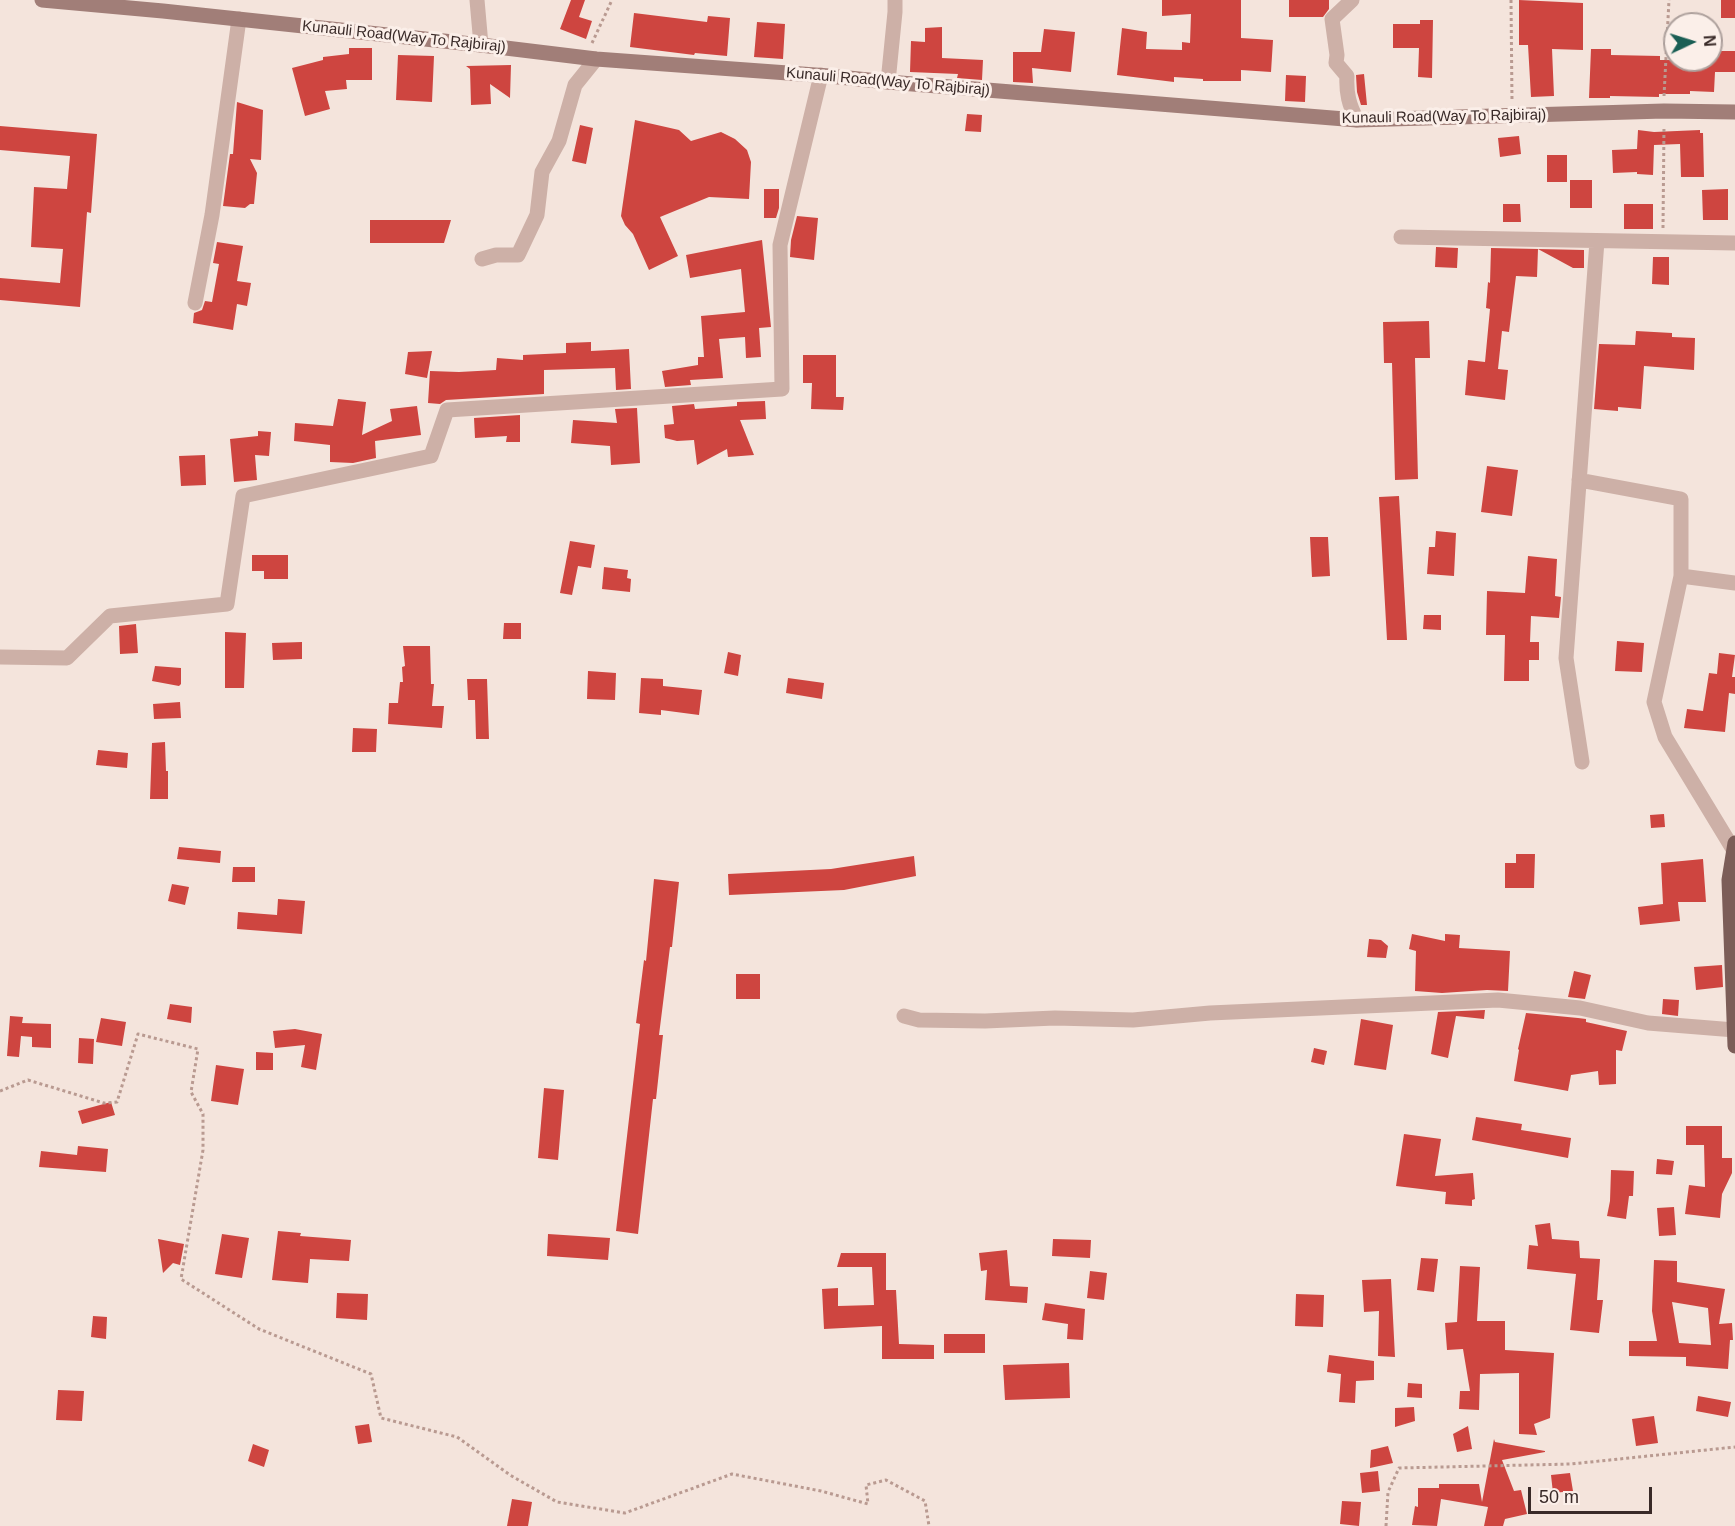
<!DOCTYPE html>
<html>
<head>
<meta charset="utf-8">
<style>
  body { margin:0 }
  #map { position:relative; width:1735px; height:1526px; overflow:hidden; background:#f4e4dc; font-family:Helvetica,sans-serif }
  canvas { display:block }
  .north { position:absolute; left:1663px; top:12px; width:60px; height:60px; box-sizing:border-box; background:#fbefe9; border:2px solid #ada09c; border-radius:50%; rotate:86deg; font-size:16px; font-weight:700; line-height:24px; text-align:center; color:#392a28 }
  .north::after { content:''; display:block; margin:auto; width:21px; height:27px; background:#1a5e54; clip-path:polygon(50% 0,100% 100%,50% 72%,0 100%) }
  .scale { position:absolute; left:1528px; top:1487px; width:124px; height:27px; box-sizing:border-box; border:3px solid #392a28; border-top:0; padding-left:8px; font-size:18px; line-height:21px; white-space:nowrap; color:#392a28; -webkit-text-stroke:4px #fbefe9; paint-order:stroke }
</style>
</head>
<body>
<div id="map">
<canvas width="1735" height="1526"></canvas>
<div class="north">N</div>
<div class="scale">50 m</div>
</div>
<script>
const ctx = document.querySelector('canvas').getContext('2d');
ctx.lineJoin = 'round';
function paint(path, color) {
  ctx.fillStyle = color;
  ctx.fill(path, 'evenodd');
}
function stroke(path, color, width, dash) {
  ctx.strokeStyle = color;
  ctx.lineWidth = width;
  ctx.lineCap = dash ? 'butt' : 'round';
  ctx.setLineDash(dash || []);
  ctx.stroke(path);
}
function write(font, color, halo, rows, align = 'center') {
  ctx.font = font + ' Helvetica,sans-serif';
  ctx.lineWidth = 6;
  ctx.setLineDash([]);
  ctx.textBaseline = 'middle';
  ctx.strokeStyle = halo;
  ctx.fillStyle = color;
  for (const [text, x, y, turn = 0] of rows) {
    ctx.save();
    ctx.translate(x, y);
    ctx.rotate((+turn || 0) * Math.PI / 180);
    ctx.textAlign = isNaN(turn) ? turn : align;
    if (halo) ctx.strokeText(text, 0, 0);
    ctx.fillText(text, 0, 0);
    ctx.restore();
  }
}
paint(new Path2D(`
  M571 0H585L579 17 592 21 586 39 560 29Z
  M1162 0H1241V38L1273 40 1271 72 1241 70V81H1203V79L1174 77V82L1117 75 1122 28 1147 32 1146 49 1182 50V42L1190 43 1191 14 1162 16Z
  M1289 0H1329V9L1323 17H1289Z
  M1519 0 1583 3V50L1552 49 1554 96 1531 97 1528 45H1519Z
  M1721 0H1735V18H1721Z
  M634 13 707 22 708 16 730 18 727 56 695 53 694 55 630 47Z
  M1420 20H1433L1432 78 1418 77 1419 48H1393V24H1420Z
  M757 22 785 24 783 59 754 57Z
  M942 27V58L983 60 982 80 957 78 958 74 910 72 911 41 925 42V28Z
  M1044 29 1075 32 1071 72 1032 68 1033 83 1013 82V52H1041Z
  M349 48H372V80H346L347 89 325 91 330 109 305 116 292 68 323 60V57L349 54Z
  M1591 49H1611V55L1660 56V60H1711V51H1735V72H1715L1714 92 1690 91V94H1659V97L1610 96V98H1589Z
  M398 55 434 56 432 102 396 100Z
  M511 65 510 98 490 84 491 104 471 105 470 69 466 66Z
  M1364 74 1367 105H1361L1357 92 1356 75Z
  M1286 75 1306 76 1305 102 1285 101Z
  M237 102 263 110 261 160 250 159 257 173 254 204H250L245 208 223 206 230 154H233Z
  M967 114 982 115 981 132 965 131Z
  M635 120 679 130 691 141 721 132 735 139 747 150 751 162 749 199 709 197 660 217 678 256 649 270 633 234 625 225 621 216Z
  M580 125 593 128 586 164 572 161Z
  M0 126 97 134 91 213 87 212 80 307 0 300V278L60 283 63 249 31 247 33 208 34 187 67 189 70 156 0 150Z
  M1638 130 1654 132 1700 130V133H1703L1704 177H1681L1680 144 1654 145 1653 175 1637 174V172L1613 173 1612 150 1637 149Z
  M1519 136 1521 154 1500 157 1498 138Z
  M1547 155H1567V182H1547Z
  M1570 180H1592V208H1570Z
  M764 189H779V208L776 218H764Z
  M1728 189V220H1703L1702 190Z
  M1503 204H1520L1521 222H1503Z
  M1624 204H1653V229H1624Z
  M797 216 818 218 814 260 790 257 791 240Z
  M370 220H451L444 243H370Z
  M762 240 771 327 759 328 761 357 746 358 745 337 719 339 723 378 690 380 691 385 665 387 662 371 698 365V357H704L701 316 745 312 741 269 690 278 686 255Z
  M217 242 243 246 237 281 251 283 247 306 237 304 233 330 193 323 194 313 202 310 205 301 212 302 219 264 213 263Z
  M1436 247 1458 248 1457 268 1435 267Z
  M1491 248 1538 249 1537 277 1516 276 1509 332 1502 331 1498 369 1508 370 1505 400 1465 395 1468 360 1485 362 1490 309 1486 308 1488 282 1490 283Z
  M1538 249 1584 250V268H1573Z
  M1653 257H1669V285L1652 284Z
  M1429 321 1430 358H1415L1418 479 1395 480 1392 363H1384L1383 322Z
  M1636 331 1672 333V337L1695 338 1694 370 1644 366 1641 409 1618 407V411L1594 409 1599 344 1635 345Z
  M591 342V351L629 349 631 389 616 390 615 368 544 370V394L446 400 440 404 428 403 430 371 459 372 496 370 497 358 523 360V355L566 353V343Z
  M432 351 427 378 405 374 408 352Z
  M803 355H836V397H844L843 410 811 409 812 383H803Z
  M338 399 366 402 362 435 392 421 390 409 417 406 421 435 375 441 376 458 353 463 330 462V445L294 441 295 423 333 426Z
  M765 401 766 419 740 420 754 455 728 457 727 449 697 465 694 440 677 441 665 438 664 425 674 424 672 406 694 404 695 409 737 406V402Z
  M637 408 640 463 611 465 610 446 571 443 573 420 617 423 615 409Z
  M520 415V442H506L507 436 475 438 474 418Z
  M258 431 271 432 269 456 255 455 257 480 234 482 230 439 258 436Z
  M205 455 206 485 181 486 179 456Z
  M1487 466 1518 470 1512 516 1481 512Z
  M1399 496 1407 640H1387L1379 497Z
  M1436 531 1456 533 1454 576 1427 574 1429 547H1435Z
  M1310 537H1328L1330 576 1312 577Z
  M570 541 595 545 591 568 578 566 572 595 560 593Z
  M252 555H288V579H264V571H252Z
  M1528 556 1557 559 1555 596 1561 597 1559 618 1531 616 1530 642H1539V660H1529V681H1504L1505 635H1486L1487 591 1525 593Z
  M604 567 628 570 627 578 631 579 630 592 602 589Z
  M1424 615H1441V630L1423 629Z
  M504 623H521V639H503Z
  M136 624 138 653 120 654 119 626Z
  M225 632 246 633 244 688H225Z
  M1617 641 1644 643 1642 672 1615 671Z
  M302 642V659L273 660 272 643Z
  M403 646H430L431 684H434L432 706H444L442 728 388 724 389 703H398L400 682H403L402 667 405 666Z
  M728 652 741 655 738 676 724 673Z
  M1719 653 1735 655 1732 677H1735V694L1729 693 1725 732 1684 728 1687 709 1703 711 1709 673 1717 674Z
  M155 666 181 668V684L179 686 152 681Z
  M588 671 616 673 615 700 587 699Z
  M641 678 663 679V686L702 690 699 715 661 710V715L639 713Z
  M788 678 824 683 822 699 786 693Z
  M467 679H487L489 739H476L475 700H468Z
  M180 702 181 718 154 719 153 704Z
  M353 728 377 729 376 752H352Z
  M165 742 166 771H168V799H150L152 743Z
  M98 750 128 753 127 768 96 765Z
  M1664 814 1665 827 1651 828 1650 815Z
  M179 847 221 851 220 863 177 859Z
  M1516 854H1535L1534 888H1505V863H1516Z
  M914 856 916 876 844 890 729 895 728 874 831 869Z
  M1703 859 1706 902H1678L1680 921 1640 925 1638 907 1663 904 1661 863Z
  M233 867H255V882H232Z
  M654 879 679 882 672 947H670L659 1035H663L656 1099H653L638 1234 616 1231 640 1024 636 1023 644 960 646 961Z
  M172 884 189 887 185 905 168 901Z
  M278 899 305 901 302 934 237 929 238 912 277 915Z
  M1412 934 1445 941V934L1460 935 1459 948 1510 951 1508 991 1487 990 1442 993 1415 991 1416 951 1409 949Z
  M1369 939 1381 940 1388 946 1386 958 1367 957Z
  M1722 965 1723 987 1696 990 1694 967Z
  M1574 971 1591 975 1585 999 1568 997Z
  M736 974H760V999H736Z
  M1663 999 1679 1000 1678 1016 1662 1014Z
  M170 1004 192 1007 191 1023 167 1019Z
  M1485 1010 1484 1019 1456 1016 1448 1058 1431 1054 1438 1012Z
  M1526 1013 1578 1018 1586 1019V1022L1627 1031 1622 1051 1616 1050V1084L1599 1085 1598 1071 1571 1075 1568 1091 1514 1081 1519 1050 1518 1049Z
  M10 1016 23 1017 22 1023 51 1024V1048L32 1047V1037L21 1036 19 1057 7 1056Z
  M101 1018 126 1022 122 1046 96 1042Z
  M1361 1019 1393 1025 1386 1070 1354 1065Z
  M295 1029 322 1034 316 1070 301 1067 305 1045 275 1048 273 1031Z
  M79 1038 94 1039 93 1064 78 1063Z
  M1314 1048 1327 1051 1324 1065 1311 1062Z
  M256 1052 273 1053V1070H256Z
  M216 1065 244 1069 238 1105 211 1101Z
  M544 1088 564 1090 558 1160 538 1158Z
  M111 1102 115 1115 82 1124 78 1111Z
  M1476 1117 1522 1124 1521 1130 1571 1138 1568 1158 1472 1140Z
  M1686 1126H1722V1158H1732V1173L1722 1194 1720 1218 1685 1214 1689 1185 1705 1187 1704 1145H1686Z
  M1404 1134 1441 1139 1435 1176 1473 1173 1475 1199 1472 1200V1206L1445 1204 1446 1192 1396 1186Z
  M78 1146 108 1149 106 1172 39 1167 41 1151 77 1155Z
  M1657 1159 1674 1161 1672 1175 1656 1174Z
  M1611 1170 1634 1171 1633 1196H1629L1626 1219 1607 1216 1610 1201Z
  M1674 1207 1676 1235 1659 1236 1657 1208Z
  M1550 1223 1552 1239 1579 1241 1580 1258 1600 1259 1597 1300H1603L1599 1333 1570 1330 1576 1274 1527 1269 1529 1245 1538 1246 1535 1225Z
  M278 1231 301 1233 300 1236 351 1240 349 1261 310 1259 308 1283 272 1280Z
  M222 1234 249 1238 242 1278 215 1274Z
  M548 1234 610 1238 608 1260 547 1256Z
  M158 1239 184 1244 180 1265 173 1263 163 1273Z
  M1053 1239 1091 1240 1090 1258 1052 1256Z
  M1007 1250 1010 1286 1028 1287 1027 1303 985 1300 987 1270 981 1271 979 1253Z
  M841 1253H886V1290H896L899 1344 934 1345V1359H882V1326L824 1329 822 1289 838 1288V1306L874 1305 872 1267H837Z
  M1421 1258 1438 1259 1434 1292 1417 1290Z
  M1654 1260 1677 1261V1282L1725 1289 1719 1324 1732 1323 1733 1340H1730L1728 1369 1686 1366V1357L1629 1356V1341H1657L1652 1311ZM1672 1302 1708 1308 1711 1345 1679 1343Z
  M1460 1266 1480 1267 1477 1321H1505V1350L1554 1353 1550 1418 1534 1424 1537 1435 1519 1434V1373L1480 1374 1479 1410 1459 1409 1460 1391H1470L1463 1349 1447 1350 1445 1323 1457 1322Z
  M1090 1271 1107 1273 1104 1300 1087 1298Z
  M1391 1279 1395 1357 1378 1356 1379 1311 1364 1312 1362 1280Z
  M337 1293 368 1294 367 1320 336 1318Z
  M1296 1294 1324 1295 1323 1327 1295 1326Z
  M1045 1303 1085 1309 1083 1340 1067 1339 1068 1324 1042 1320Z
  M93 1316 107 1317 106 1339 91 1337Z
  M944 1334H985V1353H944Z
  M1329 1355 1374 1361V1380L1356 1381 1355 1403 1339 1402 1341 1374 1327 1372Z
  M1069 1363 1070 1398 1005 1400 1003 1365Z
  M1408 1383 1422 1384V1398L1407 1397Z
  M58 1390 84 1391 82 1421 56 1420Z
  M1698 1396 1731 1402 1728 1417 1696 1411Z
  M1414 1407 1415 1421 1395 1427V1408Z
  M1654 1416 1658 1443 1636 1446 1632 1419Z
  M369 1424 372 1442 358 1444 355 1426Z
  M1468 1426 1472 1449 1457 1452 1453 1434Z
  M1494 1439 1495 1442 1545 1451V1452L1502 1460 1514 1491 1521 1490 1527 1514 1505 1519 1503 1526H1484L1488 1507 1441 1499 1437 1526 1412 1525 1415 1506 1418 1507V1488H1439V1484H1479L1482 1502Z
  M253 1444 269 1450 264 1467 248 1461Z
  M1388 1446 1393 1463 1370 1468 1371 1450Z
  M1378 1471 1380 1491 1362 1493 1360 1473Z
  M1570 1473 1573 1491 1553 1493 1551 1475Z
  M512 1499 532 1502 528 1526H507Z
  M1342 1501 1361 1502 1359 1526 1340 1524Z`), '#ce4540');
stroke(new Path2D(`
  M1511 0 1512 101
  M592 43 612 0
  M1664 96 1669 0
  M1663 228 1664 126
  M0 1091 28 1080 104 1103 117 1102 138 1034 198 1049 191 1092 203 1114V1150L181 1279 259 1329 371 1374 381 1418 457 1437 510 1475 557 1502 625 1513 732 1474 821 1491 868 1504 866 1485 886 1480 925 1501 929 1526
  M1386 1526 1388 1492 1399 1468 1571 1464 1735 1447`), '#b99a91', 3, [3, 3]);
stroke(new Path2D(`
  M477 0 481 45
  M1352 0 1332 19 1337 55 1336 63 1347 76C1346 93 1349 105 1357 120
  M888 82 895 12V0
  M1401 237 1735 243
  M482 259 496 255H518L537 215 542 172 559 141 575 85 596 59
  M195 303 212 215 239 19
  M1579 480 1681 499V576L1654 702 1665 737 1733 849
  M1681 576 1735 583
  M0 657 67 658 110 616 227 604 243 496 431 456 447 410 782 389 780 245 821 75
  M1582 762 1566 658 1597 241
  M904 1016 919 1020 985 1021 1055 1018 1133 1020 1210 1013 1498 1000 1580 1008 1648 1023 1735 1030`), '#cdb0a7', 15);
stroke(new Path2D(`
  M42 0 163 11 481 45 596 59 829 76 888 82 1357 120 1664 111 1735 112`), '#a17e78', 15);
stroke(new Path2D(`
  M1735 843 1729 880 1735 1046`), '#7c5d58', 15);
write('15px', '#392a28', '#fbefe9', [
  ["Kunauli Road(Way To Rajbiraj)",404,37,6],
  ["Kunauli Road(Way To Rajbiraj)",888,82,5],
  ["Kunauli Road(Way To Rajbiraj)",1444,117,-1]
]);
</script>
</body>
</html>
